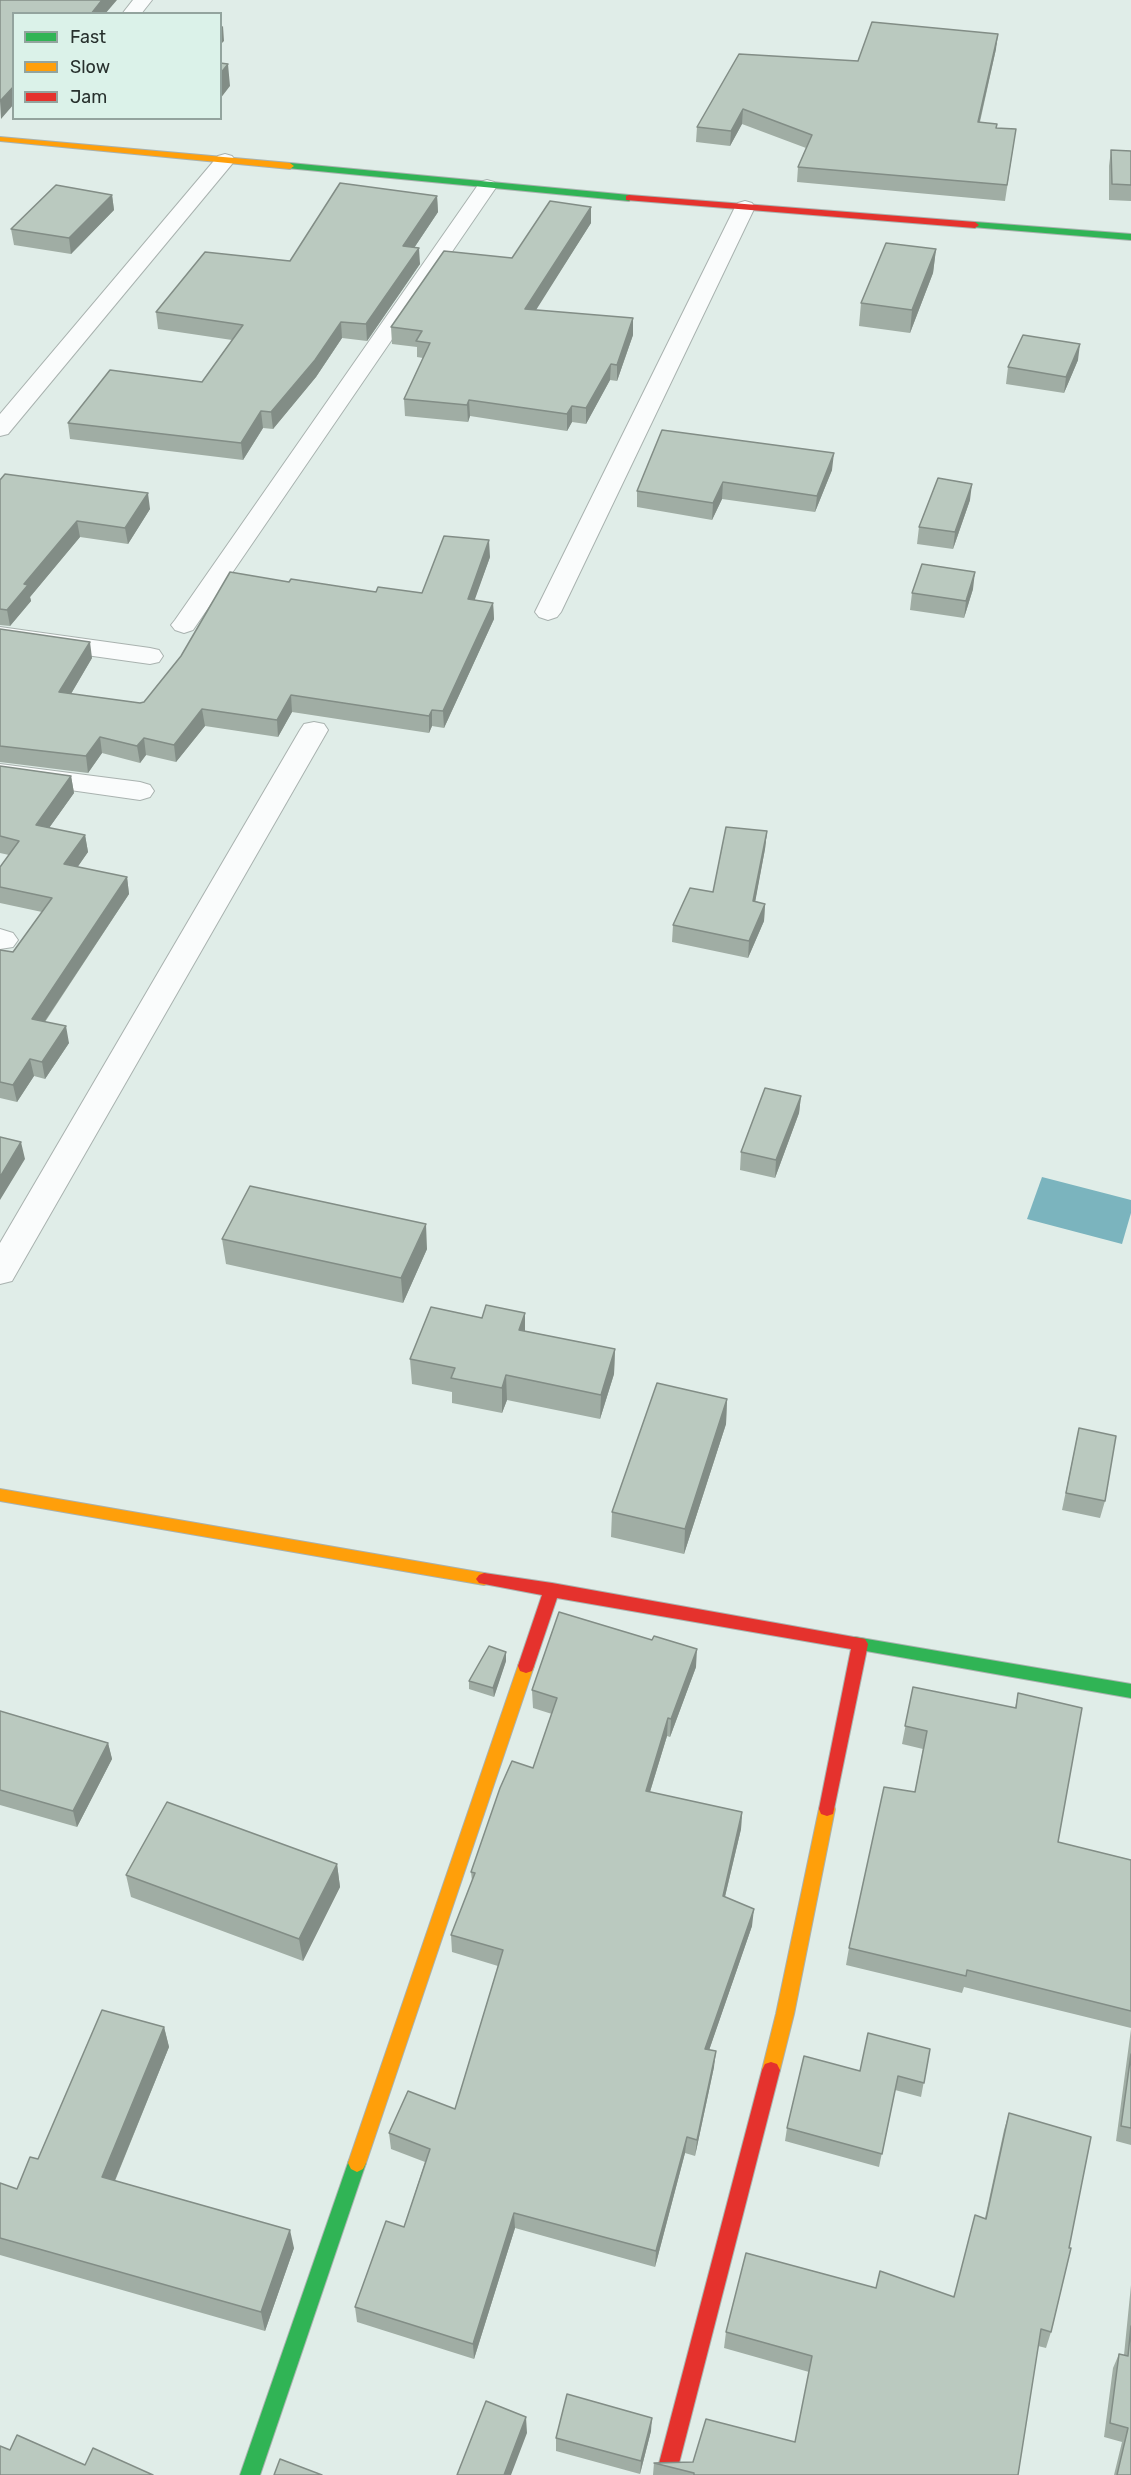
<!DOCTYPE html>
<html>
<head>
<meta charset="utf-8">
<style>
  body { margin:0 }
  #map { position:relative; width:1131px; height:2475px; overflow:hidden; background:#e0ede8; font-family:Rubik,sans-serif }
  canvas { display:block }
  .legend { position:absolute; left:12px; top:12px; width:210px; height:108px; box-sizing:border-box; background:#dbf2e9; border:2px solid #93a49e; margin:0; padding:8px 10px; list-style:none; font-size:18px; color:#27302d }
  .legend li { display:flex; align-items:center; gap:12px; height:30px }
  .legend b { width:30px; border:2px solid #93a49e }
</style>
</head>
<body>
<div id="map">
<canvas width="1131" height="2475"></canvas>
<ul class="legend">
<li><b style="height:8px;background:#30b455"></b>Fast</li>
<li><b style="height:8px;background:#ff9f0a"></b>Slow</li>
<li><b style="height:8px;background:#e5322d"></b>Jam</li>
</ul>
</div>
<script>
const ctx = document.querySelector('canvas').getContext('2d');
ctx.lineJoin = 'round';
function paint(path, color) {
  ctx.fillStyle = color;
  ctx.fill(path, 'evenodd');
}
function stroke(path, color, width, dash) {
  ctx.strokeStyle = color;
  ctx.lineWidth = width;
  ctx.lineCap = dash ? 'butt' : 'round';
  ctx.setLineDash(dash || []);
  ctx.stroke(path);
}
paint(new Path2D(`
  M1042 1177 1131 1200V1213L1122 1244 1027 1219Z`), '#7bb4be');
const street = new Path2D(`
  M133 0H152L141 14H122Z
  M225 154 232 156 235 160 232 164 8 434 0 436V414L218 156Z
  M487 180 494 182 497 186 193 630 184 633 175 630 171 625 175 620 480 182Z
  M745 201 752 203 755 207 561 612 557 617 548 620 539 617 535 612 735 207 738 203Z
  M0 627 150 648 159 650 163 656 159 662 150 664 0 643Z
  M314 722 324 724 328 730 12 1281 0 1284V1243L300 730 304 724Z
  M0 764 140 782 150 785 154 791 150 797 140 800 0 780Z
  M0 929 13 933 18 940 13 947 0 949Z`);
const fast = new Path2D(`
  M290 163 629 195 633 198 629 201 287 168 286 166Z
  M975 222 1131 234V240L972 227 971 225Z
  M855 1637 1131 1684V1698L855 1649 850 1648 847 1643 850 1638Z
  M357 2154 363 2157 366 2163 260 2475H240L348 2163 351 2157Z`);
const slow = new Path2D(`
  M0 137 290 163 294 166 290 169 0 141Z
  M0 1489 484 1573 489 1575 492 1579 489 1583 484 1585 0 1501Z
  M526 1659 532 1661 534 1666 366 2163 363 2169 357 2172 351 2169 348 2163 518 1666 520 1661Z
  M827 1802 833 1804 835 1809 794 2014 780 2070 777 2076 771 2078 765 2076 762 2070 776 2014 819 1809 821 1804Z`);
const jam = new Path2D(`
  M629 195 975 222 979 225 975 228 626 200V196Z
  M484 1573 552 1583 865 1639 868 1644 833 1814 827 1816 821 1814 819 1809 851 1649 557 1598 534 1666 532 1671 526 1673 520 1671 518 1666 542 1595 479 1583 476 1579 479 1575Z
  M771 2062 777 2064 780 2070 676 2475H656L762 2070 765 2064Z`);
stroke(street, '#a9b2af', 2);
stroke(fast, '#a9b2af', 2);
stroke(slow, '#a9b2af', 2);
stroke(jam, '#a9b2af', 2);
paint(street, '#fafcfc');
paint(fast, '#30b455');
paint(slow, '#ff9f0a');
paint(jam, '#e5322d');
paint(new Path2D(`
  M996 49 980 122 996 128 1016 129 1005 201 797 182 798 167 806 148 742 124 730 146 696 142 697 127 858 61Z
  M1111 150 1131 151V201L1109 200V166Z
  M112 195 114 210 71 254 14 245 11 229Z
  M437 196 438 212 414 248 420 264 367 341 342 338 316 377 273 429 263 428 243 460 70 439 68 423 202 382 232 340 158 329 156 312 290 261Z
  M591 207V223L535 310 633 335 617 381 610 380 586 424 572 422 567 431 470 416 468 422 405 416 404 399 423 358 417 357V347L392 344 391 327 512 258Z
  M936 249 933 273 910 333 859 326 861 303Z
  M1078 360 1064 393 1006 384 1008 367Z
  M832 470 815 512 722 499 712 520 637 507V491Z
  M0 480 150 509 128 544 80 537 30 597 31 601 10 626 0 625Z
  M970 500 953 549 917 544 919 527Z
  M490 557 474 600 493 603 494 619 444 728 432 726 429 733 292 712 278 737 205 726 176 762 146 755 140 763 102 753 88 773 0 762V629L92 658 71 694 140 703 144 702 289 582 376 592 422 593Z
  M973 589 964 618 910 610 912 593Z
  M0 766 71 776 74 793 49 828 85 835 88 852 77 867 127 877 129 894 45 1022 69 1043 45 1079 34 1076 17 1102 0 1098V950L13 952 42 912 0 903V867L9 855 0 853Z
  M767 831 765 849 755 901 765 904 764 921 748 958 672 942 673 925 713 892Z
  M801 1096 799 1113 775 1178 740 1170 741 1152Z
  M222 1239 427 1249 403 1303 226 1264Z
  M525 1313V1331L615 1349 614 1374 600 1419 507 1400 502 1413 452 1403V1392L412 1384 410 1359 482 1318Z
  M727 1399 726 1424 684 1554 611 1537 612 1512Z
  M1079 1428 1105 1501 1100 1518 1062 1510Z
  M506 1652V1661L494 1697 469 1689V1681Z
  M696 1667 670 1737 667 1736 650 1792 742 1812 741 1829 725 1897 752 1926 709 2050 714 2067 695 2156 685 2153 655 2267 515 2228 474 2359 357 2322 355 2307 404 2227 425 2162 391 2149 389 2133 455 2109 498 1966 452 1952 451 1935 472 1881 471 1872 533 1768 552 1714 533 1708 532 1690Z
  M913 1687 1015 1708 1018 1693 1058 1842 1131 1860V2028L964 1987 962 1993 846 1965 849 1948 915 1792 923 1749 902 1744Z
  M0 1711 108 1743 112 1759 77 1827 0 1805Z
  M337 1864 340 1887 303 1961 131 1897 126 1875Z
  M164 2027 169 2047 115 2181 294 2248 265 2331 0 2255V2183L17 2189 38 2159Z
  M1131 2029V2145L1116 2141Z
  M930 2049 921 2097 895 2090 879 2167 785 2141 787 2128 860 2071Z
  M1009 2113 1051 2332 1046 2348 1038 2346 1018 2475H653L654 2463 693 2462 795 2442 809 2372 724 2348 726 2332 876 2288 953 2297 985 2218 1004 2130Z
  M1131 2285V2475H1114L1122 2442 1104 2437 1113 2368 1119 2354 1124 2355Z
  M651 2431 640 2474 556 2451V2438Z`), '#a0ada4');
paint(new Path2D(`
  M102 0H117L105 14H91Z
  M223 26 224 41 220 45V28Z
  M998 34 996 49 976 137 978 122Z
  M228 64 230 86 220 99V74Z
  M14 86V104L1 119 0 101Z
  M743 109 742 124 730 146 731 131Z
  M112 195 114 210 71 254 69 238Z
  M437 196 438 212 404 263 403 246Z
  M591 207V223L526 326 525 309Z
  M419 248 420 264 367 341 366 324Z
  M936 249 933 273 910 333 912 310Z
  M633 318V335L617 381V365Z
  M341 322 342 338 316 377 273 429 271 412Z
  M1080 344 1078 360 1064 393 1066 377Z
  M611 364 610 380 586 424V408Z
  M469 400 470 416 468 422 467 405Z
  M572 406V422L567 431V414Z
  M261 411 263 428 243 460 241 443Z
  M834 453 832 470 815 512 817 496Z
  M723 482 722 499 712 520 713 503Z
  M972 484 970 500 953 549 955 532Z
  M148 493 150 509 128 544 125 528Z
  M77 521 80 537 30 597 31 601 10 626 7 610 24 584Z
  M489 540 490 557 469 616 468 599Z
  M975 572 973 589 964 618 966 601Z
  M493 603 494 619 444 728 443 711Z
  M90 642 92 658 62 709 59 692Z
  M291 695 292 712 278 737 277 720Z
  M202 709 205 726 176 762 174 745Z
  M432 710V726L429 733V716Z
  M100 737 102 753 88 773 86 756Z
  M144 738 146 755 140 763 137 746Z
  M71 776 74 793 39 842 36 825Z
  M767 831 765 849 752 919 753 901Z
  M85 835 88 852 68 881 64 864Z
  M127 877 129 894 35 1036 32 1019Z
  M765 904 764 921 748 958 749 941Z
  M66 1026 69 1043 45 1079 42 1062Z
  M30 1059 34 1076 17 1102 13 1085Z
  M801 1096 799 1113 775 1178 776 1160Z
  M21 1142 25 1159 0 1200V1177Z
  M426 1224 427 1249 403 1303 401 1278Z
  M525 1313V1338L519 1330Z
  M615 1349 614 1374 600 1419 601 1395Z
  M506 1375 507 1400 502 1413V1388Z
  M727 1399 726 1424 684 1554 685 1529Z
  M697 1649 696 1667 670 1737 671 1719Z
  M506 1652V1661L494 1697 493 1688Z
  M668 1718 667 1736 645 1808 646 1791Z
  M108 1743 112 1759 77 1827 73 1811Z
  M742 1812 741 1829 721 1913 723 1896Z
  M337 1864 340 1887 303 1961 299 1939Z
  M754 1909 752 1926 704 2065 705 2049Z
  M164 2027 169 2047 108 2197 102 2177Z
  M716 2051 714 2067 695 2156 697 2140Z
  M687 2137 685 2153 655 2267 656 2251Z
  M514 2213 515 2228 474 2359 473 2344Z
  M290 2230 294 2248 265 2331 261 2312Z
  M526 2417 527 2433 511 2475H504Z
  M652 2418 651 2431 640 2474 641 2461Z`), '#828d86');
const building = new Path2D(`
  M0 0H102L91 14H14V86L0 101Z
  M872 22 998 34 978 122 997 124 996 128 1016 129 1007 185 798 167 812 135 743 109 731 131 697 127 739 54 858 61Z
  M220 63 228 64 220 74Z
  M1111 150 1131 151V185L1112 184Z
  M340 183 437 196 403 246 419 248 366 324 341 322 315 360 271 412 261 411 241 443 68 423 110 370 202 382 243 325 156 312 205 252 290 261Z
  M56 185 112 195 69 238 11 229Z
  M550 201 591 207 525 309 633 318 617 365 611 364 586 408 572 406 567 414 469 400 467 405 404 399 430 343 416 341 422 331 391 327 444 251 512 258Z
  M886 243 936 249 912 310 861 303Z
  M1023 335 1080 344 1066 377 1008 367Z
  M662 430 834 453 817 496 723 482 713 503 637 491Z
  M5 474 148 493 125 528 77 521 24 584 28 585 7 610 0 609V480Z
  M938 478 972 484 955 532 919 527Z
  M444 536 489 540 468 599 493 603 443 711 432 710 429 716 291 695 277 720 202 709 174 745 144 738 137 746 100 737 86 756 0 746V629L90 642 59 692 140 703 144 702 181 656 230 572 289 582 291 579 376 592 378 587 422 593Z
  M922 564 975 572 966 601 912 593Z
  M0 766 71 776 36 825 85 835 64 864 127 877 32 1019 66 1026 42 1062 30 1059 13 1085 0 1082V950L13 952 52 898 0 887V867L19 841 0 836Z
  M726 827 767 831 753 901 765 904 749 941 673 925 690 888 713 892Z
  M765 1088 801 1096 776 1160 741 1152Z
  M0 1137 21 1142 0 1177Z
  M250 1186 426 1224 401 1278 222 1239Z
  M486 1305 525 1313 519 1330 615 1349 601 1395 506 1375 502 1388 451 1378 455 1368 410 1359 431 1307 482 1318Z
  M657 1383 727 1399 685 1529 612 1512Z
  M1079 1428 1116 1436 1105 1501 1066 1493Z
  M559 1612 652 1640 654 1636 697 1649 671 1719 668 1718 646 1791 742 1812 723 1896 754 1909 705 2049 716 2051 697 2140 687 2137 656 2251 514 2213 473 2344 355 2307 386 2221 404 2227 430 2149 389 2133 408 2091 455 2109 503 1950 451 1935 475 1873 471 1872 500 1788 512 1761 533 1768 557 1698 532 1690Z
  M489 1646 506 1652 493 1688 469 1681Z
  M913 1687 1016 1708 1018 1693 1082 1708 1058 1842 1131 1860V2011L967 1970 966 1976 849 1948 884 1787 915 1792 927 1731 905 1726Z
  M0 1711 108 1743 73 1811 0 1790Z
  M167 1802 337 1864 299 1939 126 1875Z
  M102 2010 164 2027 102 2177 290 2230 261 2312 0 2238V2183L17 2189 30 2157 38 2159Z
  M868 2033 930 2049 924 2083 898 2076 882 2154 787 2128 804 2056 860 2071Z
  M1131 2054V2128L1121 2126Z
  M1009 2113 1091 2137 1069 2248H1071L1051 2332 1041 2329 1018 2475H694V2473L654 2463 693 2462 706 2419 795 2442 812 2356 726 2332 746 2253 876 2288 880 2271 954 2297 975 2215 986 2219Z
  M1131 2326V2475H1117L1128 2428 1110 2423 1119 2354 1128 2356Z
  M567 2394 652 2418 641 2461 556 2438Z
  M486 2401 526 2417 504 2475H457Z
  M17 2435 85 2465 93 2448 153 2475H0V2446L10 2450Z
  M280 2459 322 2475H274Z`);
paint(building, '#bac9bf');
stroke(building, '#828d86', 1.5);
</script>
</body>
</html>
